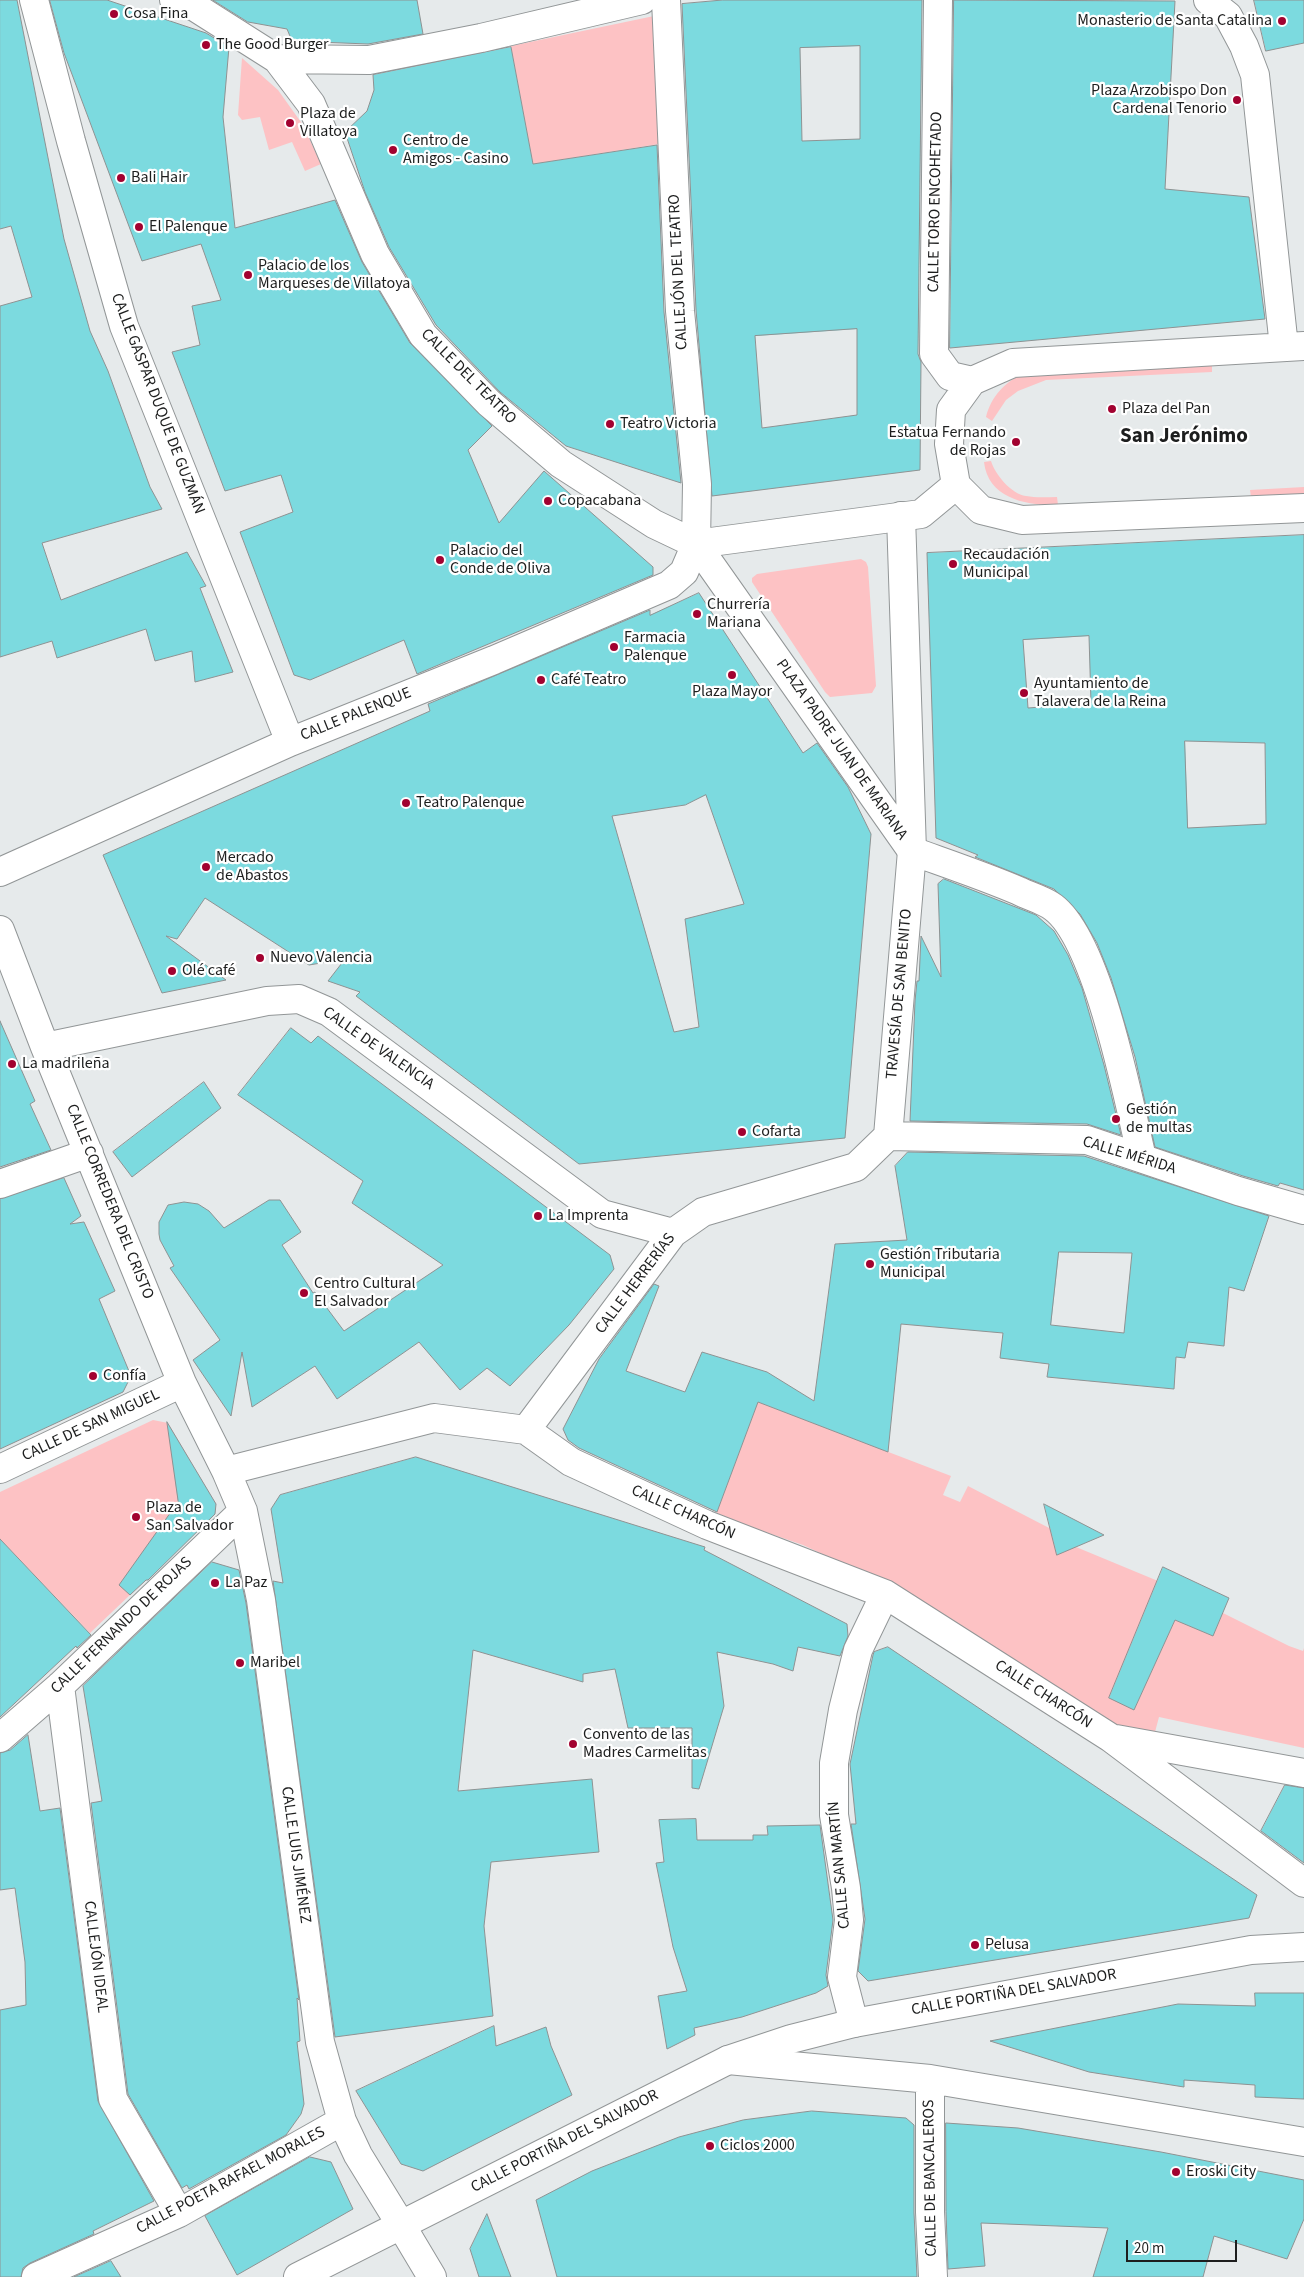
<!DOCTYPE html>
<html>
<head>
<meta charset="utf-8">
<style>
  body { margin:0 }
  #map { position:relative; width:1304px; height:2277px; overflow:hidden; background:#e6eaeb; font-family:"Source Sans 3",sans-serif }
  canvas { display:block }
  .scale { position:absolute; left:1126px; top:2240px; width:111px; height:22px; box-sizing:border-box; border:2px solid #1d1e1e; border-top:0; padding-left:6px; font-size:15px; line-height:18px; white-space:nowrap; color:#1d1e1e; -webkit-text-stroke:4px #fff; paint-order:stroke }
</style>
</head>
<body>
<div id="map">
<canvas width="1304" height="2277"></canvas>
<div class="scale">20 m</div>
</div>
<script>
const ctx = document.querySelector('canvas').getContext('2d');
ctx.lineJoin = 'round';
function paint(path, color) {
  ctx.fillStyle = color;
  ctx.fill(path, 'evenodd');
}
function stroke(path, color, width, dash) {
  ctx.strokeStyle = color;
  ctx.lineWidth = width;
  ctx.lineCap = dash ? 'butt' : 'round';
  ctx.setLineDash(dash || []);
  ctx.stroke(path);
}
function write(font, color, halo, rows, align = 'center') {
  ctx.font = font + ' "Source Sans 3",sans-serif';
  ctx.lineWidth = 4.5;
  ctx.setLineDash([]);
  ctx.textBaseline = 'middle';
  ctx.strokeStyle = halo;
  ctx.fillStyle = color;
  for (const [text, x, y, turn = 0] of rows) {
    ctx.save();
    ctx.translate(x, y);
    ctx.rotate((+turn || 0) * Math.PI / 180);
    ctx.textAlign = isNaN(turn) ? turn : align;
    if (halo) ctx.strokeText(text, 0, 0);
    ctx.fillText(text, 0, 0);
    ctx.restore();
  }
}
paint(new Path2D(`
  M654 16 659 144 533 164 511 46Z
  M242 58 278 90 303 125 321 164 305 171 292 142 269 150 260 117 242 120 238 115Z
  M1212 363V372L1046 380 1018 391 1006 400 992 421 986 417C991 397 1005 381 1024 374Z
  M991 461C995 474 1011 494 1026 496 1036 498 1047 497 1057 497L1058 505C1028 506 988 499 984 462Z
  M1304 487V494L1251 497 1250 490Z
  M861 559 866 562 868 567 876 686 872 693 830 697 825 692 752 582V578L757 574Z
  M758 1402 951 1476 943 1495 960 1502 968 1486 1053 1530 1076 1547 1158 1581 1134 1710 1175 1620 1213 1636 1223 1613 1289 1646 1303 1651 1304 1648V1748L1159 1717 1155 1732 1118 1726 1087 1714 852 1568 803 1545 716 1515Z
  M153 1420 168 1423 216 1504 215 1514 90 1633 0 1539V1492Z`), '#fdc2c4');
const building = new Path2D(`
  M0 0H17L64 239 90 331 108 371 150 487 162 509 42 543 61 600 187 552 206 586 200 588 233 672 195 682 192 651 155 661 146 629 57 658 52 641 0 657V306L32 297 11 226 0 229Z
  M50 0H107L206 33 229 47 223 117 235 228 335 200 362 262 410 343 492 426 468 450 499 523 544 471 653 567V575L417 674 404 640 310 680 294 675 240 532 293 512 281 475 225 491 172 352 200 345 192 306 221 300 201 244 142 261 64 53Z
  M213 0H417L423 34 368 44 292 41 287 29 248 22Z
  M723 0H922L918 354 921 362 920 470 712 496 696 310 682 4ZM860 46V139L802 141 800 48ZM857 329V415L762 428 755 336Z
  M954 0 1175 1 1165 189 1249 197 1265 319 950 348Z
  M1254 0H1304V43L1266 51Z
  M511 47 533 164 657 145 664 312 681 483 566 446 500 392 436 325 389 247 365 192 345 132 367 111 374 90 373 75Z
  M1304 535V1190L1280 1183 1278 1186 1243 1176 1155 1147 1135 1057 1111 978 1097 943 1080 914 1054 889 975 857 978 855 936 838 927 553ZM1089 636 1091 703 1028 708 1023 640ZM1185 741 1265 743 1266 824 1188 828Z
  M699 593 803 753 817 743 848 787 871 834 845 1138 579 1164 356 996 360 992 328 981 345 959 309 965 205 898 177 939 166 936 226 980 162 993 103 855 430 711 428 704 650 610V615ZM706 795 744 904 685 919 699 1027 674 1032 612 816 685 805Z
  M944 879 1036 915 1054 931 1068 955 1082 988 1104 1065 1121 1135 1087 1124 910 1121 915 1001 917 981H919L921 936 941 977 938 884Z
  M0 1021 35 1101 30 1104 51 1150 0 1167Z
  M291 1028 311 1043 318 1036 610 1255 614 1269 569 1325 510 1386 487 1368 460 1390 419 1342 337 1399 315 1366 252 1407 242 1352 231 1416 193 1360 220 1340 170 1268 174 1266 160 1240 159 1234V1222L168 1205 184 1202 198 1204 209 1211 224 1228 269 1200H280L301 1232 282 1245 313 1293 315 1292 344 1331 443 1265 352 1203 363 1181 238 1095Z
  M204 1082 221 1108 132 1177 113 1152Z
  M908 1152 1084 1156 1269 1216 1244 1291 1229 1287 1224 1346 1188 1342 1185 1358 1176 1357 1174 1389 1047 1377 1049 1364 1000 1358 1003 1333 901 1324 888 1452 758 1402 717 1512 579 1448 568 1440 563 1429 599 1359 654 1284 659 1286 626 1371 685 1392 702 1352 767 1372 814 1401 835 1244 907 1240 895 1166ZM1059 1252 1132 1253 1124 1333 1051 1325Z
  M64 1178 81 1216 70 1224 84 1222 115 1291 99 1299 131 1376 123 1392 0 1449V1199Z
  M167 1422 216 1504 215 1514 148 1580H146L130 1595 119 1585 178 1502Z
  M416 1457 705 1547 704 1550 847 1624 848 1636 840 1656 798 1647 793 1671 773 1664 717 1652 724 1706 699 1789 692 1788V1728H628L615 1669 583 1674V1682L473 1650 458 1791 592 1779 599 1852 491 1862 484 1926 493 2016 335 2037 273 1581 283 1583 271 1509 280 1495Z
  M1044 1504 1104 1535 1057 1555Z
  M0 1539 91 1635 77 1648 76 1646 0 1717Z
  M212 1562 239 1570 246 1603 299 2000 297 1998 300 2041 297 2042 304 2104 301 2114 286 2135 189 2189 187 2185 182 2188 128 2094 91 1803 102 1801 83 1686Z
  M1163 1567 1229 1598 1213 1636 1175 1620 1134 1710 1109 1698Z
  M888 1647 1257 1895 1249 1918 868 1981 858 1971 865 1919 851 1824H856L850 1764 873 1655 874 1652Z
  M28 1735 40 1811 60 1808 98 2101 154 2201 93 2231 94 2234 30 2263 23 2268 21 2277H0V2010L26 2005 25 1962 15 1888 0 1890V1753L10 1750Z
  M1285 1785 1304 1788V1863L1261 1831Z
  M696 1819 697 1840H753V1835H768L767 1826 820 1825 833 1920 826 1975 828 1986 816 1993 742 2017 694 2028 695 2035 667 2049 658 1996 687 1991 673 1947 656 1863 664 1862 659 1820Z
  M1255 1993H1304V2099L1255 2097V2085L1184 2080V2087L1089 2072 990 2041 1178 2004 1255 2006Z
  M494 2026 496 2046 546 2027 551 2046 572 2095 423 2171 401 2164 356 2091Z
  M812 2111 906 2118 914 2125V2213L917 2277H557L536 2200 592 2171 679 2137 743 2120Z
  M946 2123 1018 2128 1161 2152 1304 2180V2219L1287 2259 1214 2236 1203 2277H1093L1108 2228 981 2223 985 2266 948 2269 946 2212Z
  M310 2157 331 2162 353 2209 237 2275 205 2216Z
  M487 2214 511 2277H479L470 2249Z
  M111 2261 121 2277H74Z`);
paint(building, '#7cdadf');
stroke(building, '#8e9292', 1);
const pedestrian = new Path2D(`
  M901 516 912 851
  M696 544 912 851`);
const minor = new Path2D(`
  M34 0 71 141 124 326 290 742
  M174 0 195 7 277 59 311 104 375 254 423 335 489 403 561 464 654 524 696 544
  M938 0 934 354 950 376 972 381
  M1208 0 1228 16 1244 46 1255 75 1284 347
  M277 59 369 60 481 38 642 0
  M1304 346 1013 363 972 381 951 410 949 444 956 485 981 510 1022 520 1304 508
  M696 544 921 514 956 485
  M0 872 290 742 494 660 669 585 684 572 696 544 697 484 680 311 666 0
  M0 930 45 1047 182 1383 226 1471 243 1511 261 1600 320 2042 342 2121 358 2155 401 2225
  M45 1047 267 1001 299 999 329 1012 602 1214 673 1233
  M888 1136 912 851C948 864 984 876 1019 891 1029 896 1040 899 1050 905 1097 933 1129 1103 1142 1158
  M888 1136 1087 1140 1238 1191 1304 1210
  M0 1184 89 1153
  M526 1430 673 1233 703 1212 856 1167 888 1136
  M0 1469 182 1383
  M226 1471 434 1418 526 1430 571 1462 707 1525 885 1594 1111 1738 1304 1883
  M60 1686 113 2099 179 2213
  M0 1738 60 1686 243 1511
  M1116 1739 1304 1773
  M854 2023 842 1977 849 1920 846 1888 834 1815V1763L843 1710 858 1650 885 1594
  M728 2060 930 2079 1304 2142
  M930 2079V2212L933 2277
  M36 2277 179 2213 342 2121`);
const secondary = new Path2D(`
  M401 2225 432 2277`);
const primary = new Path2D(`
  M298 2277 728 2060 791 2039 854 2023 1251 1950 1304 1947`);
stroke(pedestrian, '#929697', 30);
stroke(minor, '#929697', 30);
stroke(secondary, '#929697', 30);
stroke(primary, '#929697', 30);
stroke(pedestrian, '#fff', 28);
stroke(minor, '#fff', 28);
stroke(secondary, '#fff', 28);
stroke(primary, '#fff', 28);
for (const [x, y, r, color] of [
  [114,14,5,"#a20230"],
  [1282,21,5,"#a20230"],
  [206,45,5,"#a20230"],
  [1237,100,5,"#a20230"],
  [290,123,5,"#a20230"],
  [393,150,5,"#a20230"],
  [121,178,5,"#a20230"],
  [139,227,5,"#a20230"],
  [248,275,5,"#a20230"],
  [1112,409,5,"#a20230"],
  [610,424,5,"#a20230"],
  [1016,442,5,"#a20230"],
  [548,501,5,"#a20230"],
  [440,560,5,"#a20230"],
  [953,564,5,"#a20230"],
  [697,614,5,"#a20230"],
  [614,647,5,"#a20230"],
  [732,675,5,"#a20230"],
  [541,680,5,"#a20230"],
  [1024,693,5,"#a20230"],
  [406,803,5,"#a20230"],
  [206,867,5,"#a20230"],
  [260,958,5,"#a20230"],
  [172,971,5,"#a20230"],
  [12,1064,5,"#a20230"],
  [1116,1119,5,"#a20230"],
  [742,1132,5,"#a20230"],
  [538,1216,5,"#a20230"],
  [870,1264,5,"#a20230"],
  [304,1293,5,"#a20230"],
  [93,1376,5,"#a20230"],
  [136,1517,5,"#a20230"],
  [215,1583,5,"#a20230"],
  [240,1663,5,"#a20230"],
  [573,1744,5,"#a20230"],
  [975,1945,5,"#a20230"],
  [710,2146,5,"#a20230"],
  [1176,2172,5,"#a20230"]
]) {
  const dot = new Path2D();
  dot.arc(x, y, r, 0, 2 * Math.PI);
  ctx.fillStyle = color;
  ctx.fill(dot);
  stroke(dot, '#fff', 2);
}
write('16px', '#1d1e1e', '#fff', [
  ["Cosa Fina",124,14],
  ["Monasterio de Santa Catalina",1272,21,"right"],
  ["The Good Burger",216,45],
  ["Plaza Arzobispo Don",1227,91,"right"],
  ["Cardenal Tenorio",1227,109,"right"],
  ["Plaza de",300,114],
  ["Villatoya",300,132],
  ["Centro de",403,141],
  ["Amigos - Casino",403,159],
  ["Bali Hair",131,178],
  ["El Palenque",149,227],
  ["Palacio de los",258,266],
  ["Marqueses de Villatoya",258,284],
  ["Plaza del Pan",1122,409],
  ["Teatro Victoria",620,424],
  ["Estatua Fernando",1006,433,"right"],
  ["de Rojas",1006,451,"right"],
  ["Copacabana",558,501],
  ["Palacio del",450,551],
  ["Conde de Oliva",450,569],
  ["Recaudación",963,555],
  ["Municipal",963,573],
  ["Churrería",707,605],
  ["Mariana",707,623],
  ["Farmacia",624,638],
  ["Palenque",624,656],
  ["Café Teatro",551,680],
  ["Ayuntamiento de",1034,684],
  ["Talavera de la Reina",1034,702],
  ["Plaza Mayor",732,692,"center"],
  ["Teatro Palenque",416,803],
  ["Mercado",216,858],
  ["de Abastos",216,876],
  ["Nuevo Valencia",270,958],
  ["Olé café",182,971],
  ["La madrileña",22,1064],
  ["Gestión",1126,1110],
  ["de multas",1126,1128],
  ["Cofarta",752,1132],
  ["La Imprenta",548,1216],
  ["Gestión Tributaria",880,1255],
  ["Municipal",880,1273],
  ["Centro Cultural",314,1284],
  ["El Salvador",314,1302],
  ["Confía",103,1376],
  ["Plaza de",146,1508],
  ["San Salvador",146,1526],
  ["La Paz",225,1583],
  ["Maribel",250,1663],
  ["Convento de las",583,1735],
  ["Madres Carmelitas",583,1753],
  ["Pelusa",985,1945],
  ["Ciclos 2000",720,2146],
  ["Eroski City",1186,2172]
], 'left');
write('16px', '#1d1e1e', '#fff', [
  ["CALLE TORO ENCOHETADO",936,202,-89],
  ["CALLEJÓN DEL TEATRO",679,272,-93],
  ["CALLE DEL TEATRO",468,377,45],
  ["CALLE GASPAR DUQUE DE GUZMÁN",157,404,69],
  ["CALLE PALENQUE",356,715,-22],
  ["PLAZA PADRE JUAN DE MARIANA",841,750,55],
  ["TRAVESÍA DE SAN BENITO",900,994,-85],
  ["CALLE DE VALENCIA",378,1049,35],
  ["CALLE MÉRIDA",1129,1156,17],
  ["CALLE CORREDERA DEL CRISTO",109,1202,68],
  ["CALLE HERRERÍAS",636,1284,-53],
  ["CALLE DE SAN MIGUEL",91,1426,-25],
  ["CALLE CHARCÓN",683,1513,24],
  ["CALLE FERNANDO DE ROJAS",122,1626,-44],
  ["CALLE CHARCÓN",1043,1695,33],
  ["CALLE LUIS JIMÉNEZ",295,1855,82],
  ["CALLE SAN MARTÍN",840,1865,-95],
  ["CALLEJÓN IDEAL",95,1957,83],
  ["CALLE PORTIÑA DEL SALVADOR",1014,1993,-10],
  ["CALLE PORTIÑA DEL SALVADOR",565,2142,-27],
  ["CALLE DE BANCALEROS",931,2178,-91],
  ["CALLE POETA RAFAEL MORALES",231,2181,-28]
]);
write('bold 21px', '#1d1e1e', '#fff', [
  ["San Jerónimo",1184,437]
]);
</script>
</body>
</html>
